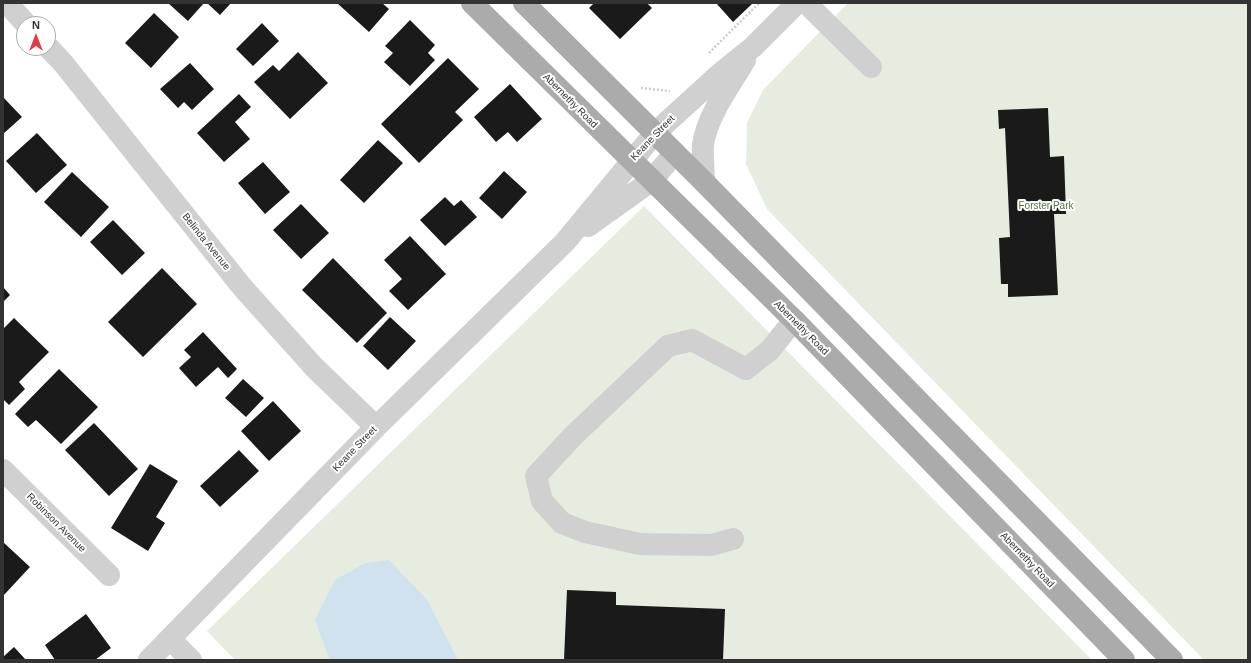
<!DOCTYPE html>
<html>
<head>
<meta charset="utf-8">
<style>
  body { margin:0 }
  #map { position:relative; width:1251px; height:663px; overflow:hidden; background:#fff; font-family:Helvetica,sans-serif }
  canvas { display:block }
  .frame { position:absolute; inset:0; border:4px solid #333; pointer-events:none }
  .north { position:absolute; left:16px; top:16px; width:40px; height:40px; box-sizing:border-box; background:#fff; border:1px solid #adadad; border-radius:50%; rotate:0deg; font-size:11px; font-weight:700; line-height:16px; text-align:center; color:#333 }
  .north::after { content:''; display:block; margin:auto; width:14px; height:18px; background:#e63946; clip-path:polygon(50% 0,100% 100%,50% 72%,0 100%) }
</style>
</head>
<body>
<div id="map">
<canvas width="1251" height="663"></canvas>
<div class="frame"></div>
<div class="north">N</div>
</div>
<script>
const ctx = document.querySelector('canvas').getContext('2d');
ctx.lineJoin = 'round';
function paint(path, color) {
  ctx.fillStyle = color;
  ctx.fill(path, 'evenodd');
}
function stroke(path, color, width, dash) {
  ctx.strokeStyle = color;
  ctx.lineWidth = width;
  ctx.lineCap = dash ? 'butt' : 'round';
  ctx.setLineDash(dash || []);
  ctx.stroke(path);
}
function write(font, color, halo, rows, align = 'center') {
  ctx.font = font + ' Helvetica,sans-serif';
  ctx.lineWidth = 4;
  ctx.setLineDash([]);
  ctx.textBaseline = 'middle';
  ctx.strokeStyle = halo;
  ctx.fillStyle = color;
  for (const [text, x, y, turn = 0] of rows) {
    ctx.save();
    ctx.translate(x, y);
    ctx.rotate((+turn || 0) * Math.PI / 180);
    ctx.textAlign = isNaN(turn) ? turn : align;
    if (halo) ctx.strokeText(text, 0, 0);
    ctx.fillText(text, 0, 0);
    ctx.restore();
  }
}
paint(new Path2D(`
  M848 3H1248V660H1204L767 209 746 164 747 123 763 90Z
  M644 206 1092 660H235L207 631Z`), '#e6ecdf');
paint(new Path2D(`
  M389 560 427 600 458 660H330L315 620 335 580 365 563Z`), '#cfe2ee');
paint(new Path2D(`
  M168 3H204L188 21Z
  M207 3H231L220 15Z
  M337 3H382L389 9 369 32Z
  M594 3H647L652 8 620 39 589 8Z
  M716 3H753L733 22Z
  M154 13 179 37 151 68 125 43Z
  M410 20 435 45 428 53 435 60 410 86 384 62 393 53 385 46Z
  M262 23 279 41 253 66 236 49Z
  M298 52 328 83 290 119 254 82 273 65 279 71Z
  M448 58 479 89 455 112 463 120 419 163 381 124Z
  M190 63 214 89 192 110 184 102 178 108 160 89Z
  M510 84 542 119 517 142 508 132 496 142 474 117Z
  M239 94 251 107 235 122 250 139 224 162 197 133Z
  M3 97 22 117 3 134Z
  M1048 108 1050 157 1064 156 1066 214H1054L1058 295 1008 297V284H1001L999 238 1010 237 1005 128 999 129 998 110Z
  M37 133 67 165 36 193 6 161Z
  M378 140 403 163 364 203 340 180Z
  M263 162 290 192 265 214 238 183Z
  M504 171 527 192 502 219 479 198Z
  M72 172 109 207 81 237 44 202Z
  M445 197 454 206 461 200 477 217 445 246 420 220Z
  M301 204 329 233 301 259 273 230Z
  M113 220 145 253 122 275 90 242Z
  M410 236 446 274 408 310 389 291 402 279 384 260Z
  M333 258 387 313 357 343 302 290Z
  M162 268 197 304 143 357 108 322Z
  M3 287 10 295 3 302Z
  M390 317 416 341 388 370 363 346Z
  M14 318 49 352 19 382 25 389 9 405 3 399V329Z
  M203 332 237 369 228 378 218 367 196 387 179 368 191 357 184 350Z
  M59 369 98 407 61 444 36 420 28 427 15 414Z
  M243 379 264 398 246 417 225 398Z
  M273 401 301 431 269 461 241 431Z
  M94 423 138 469 109 496 65 450Z
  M239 450 259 471 220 507 200 486Z
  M150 464 178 481 156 517 165 523 148 551 111 528Z
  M3 542 30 567 3 596Z
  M567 590 616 592V605L725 609 723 660H564Z
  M86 614 111 648 95 660H55L45 645Z
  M14 647 26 660H3V657Z`), '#1a1a1a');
stroke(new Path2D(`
  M709 53 759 3
  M641 88 670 91`), '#cdcdcd', 2.5, [2, 2]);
stroke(new Path2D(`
  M7 3 26 24
  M806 3 871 67
  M48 47 63 63 243 288 314 367 376 427
  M704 182C704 170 702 157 703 145 707 115 730 86 745 60
  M588 226 651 181 675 153
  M3 470 109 575
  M733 539 711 545 640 544 585 532 562 523 542 501 536 476 572 437 668 346 692 340 746 369 770 350 794 320
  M170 639 191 660
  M149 660 376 427 565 242 655 133 722 72 753 47 797 3`), '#d0d0d0', 22);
stroke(new Path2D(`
  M472 3 794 320 1124 660
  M524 3 704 182 1172 660`), '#ababab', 22);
write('10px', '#333', '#fff', [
  ["Abernethy Road",570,101,45],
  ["Keane Street",653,138,-46],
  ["Belinda Avenue",206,242,51],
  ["Abernethy Road",801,328,45],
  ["Keane Street",355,449,-46],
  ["Robinson Avenue",56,523,45],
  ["Abernethy Road",1027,560,46]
]);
write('10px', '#56703f', '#fff', [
  ["Forster Park",1046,206]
]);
</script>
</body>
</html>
